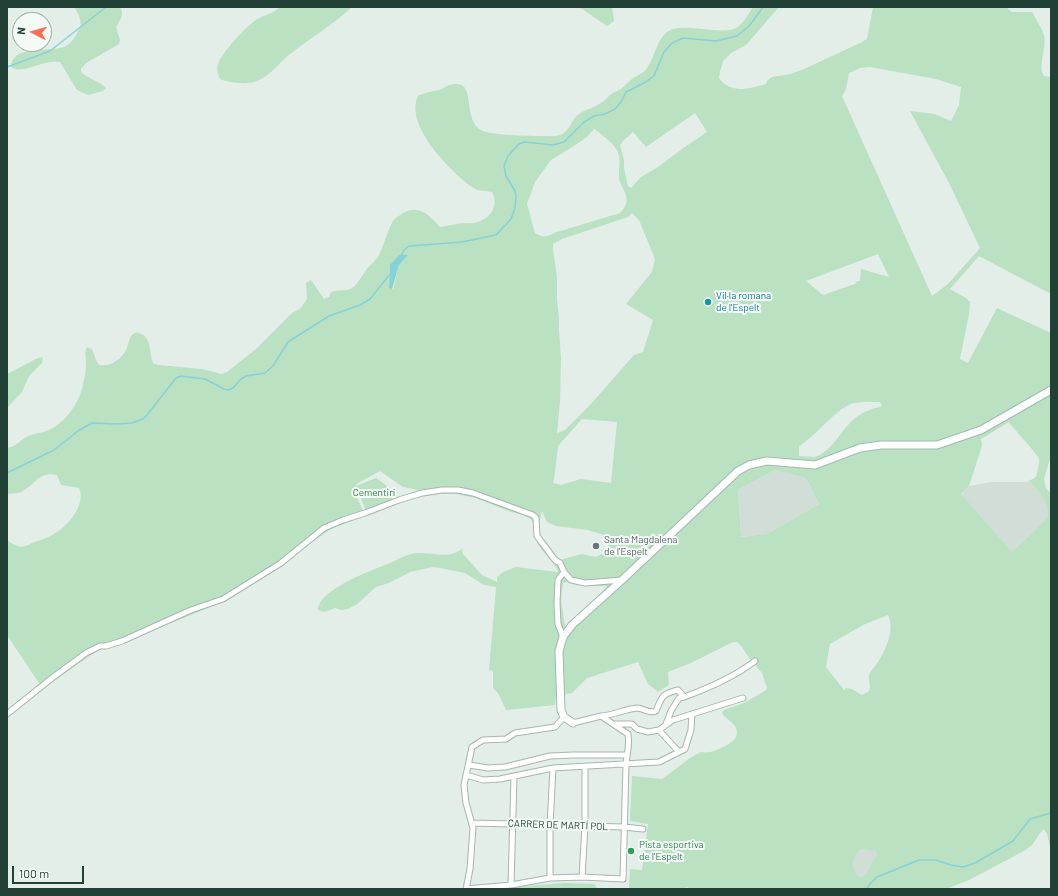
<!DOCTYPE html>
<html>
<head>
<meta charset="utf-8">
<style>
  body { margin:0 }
  #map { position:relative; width:1058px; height:896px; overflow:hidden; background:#e3eee8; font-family:Barlow,sans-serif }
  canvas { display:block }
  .frame { position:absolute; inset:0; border:8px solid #214136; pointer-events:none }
  .north { position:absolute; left:12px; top:12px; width:40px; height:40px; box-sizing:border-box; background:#f4faf6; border:1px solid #a0b0a9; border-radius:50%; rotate:276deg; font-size:11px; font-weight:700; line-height:16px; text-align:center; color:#214136 }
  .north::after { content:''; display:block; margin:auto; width:14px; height:18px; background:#fe6d51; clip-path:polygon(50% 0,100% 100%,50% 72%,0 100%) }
  .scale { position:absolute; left:12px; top:866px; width:72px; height:18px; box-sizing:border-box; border:2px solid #214136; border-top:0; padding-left:5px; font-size:12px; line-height:14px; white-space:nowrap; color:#214136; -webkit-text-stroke:3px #f4faf6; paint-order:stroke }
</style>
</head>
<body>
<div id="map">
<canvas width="1058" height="896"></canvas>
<div class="frame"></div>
<div class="north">N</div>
<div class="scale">100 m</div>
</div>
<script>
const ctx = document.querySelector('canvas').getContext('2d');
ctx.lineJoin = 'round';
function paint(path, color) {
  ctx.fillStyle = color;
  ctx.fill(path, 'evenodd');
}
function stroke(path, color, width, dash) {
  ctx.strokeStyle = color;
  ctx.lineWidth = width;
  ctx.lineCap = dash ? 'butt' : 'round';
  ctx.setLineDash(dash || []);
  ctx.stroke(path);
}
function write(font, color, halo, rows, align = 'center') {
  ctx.font = font + ' Barlow,sans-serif';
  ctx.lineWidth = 4;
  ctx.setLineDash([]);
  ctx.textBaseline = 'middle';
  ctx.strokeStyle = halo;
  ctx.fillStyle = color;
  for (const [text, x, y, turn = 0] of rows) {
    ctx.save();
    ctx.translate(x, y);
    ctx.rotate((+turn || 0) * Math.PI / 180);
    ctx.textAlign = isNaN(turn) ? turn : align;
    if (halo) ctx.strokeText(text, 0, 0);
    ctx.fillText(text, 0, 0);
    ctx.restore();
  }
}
paint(new Path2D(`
  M775 470 806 478 819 504 767 534 741 537 738 490Z
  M1029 481 1043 496 1048 507V517L1012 552 961 495 969 486 991 482H1027Z
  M863 849 874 850 876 851 877 853 866 874 864 876 859 877 855 874 853 868V860L855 854 858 851Z`), '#d1ded7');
paint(new Path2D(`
  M74 7H120C125 15 120 20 116 27L120 40 119 44 86 63 81 69V72C88 79 102 82 106 88L103 91 88 95 77 90 60 62C45 58 22 76 11 67 11 45 50 52 64 47 72 44 78 32 81 25L79 15Z
  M280 7H352C333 25 310 38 290 54 279 63 270 76 257 81 247 85 230 83 220 79 218 75 216 70 218 64 221 54 246 26 256 20 264 15 273 14 280 7Z
  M579 7H612L614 21 607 26Z
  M753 7H779L746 45 731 53 723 61 720 72 719 78C730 94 750 89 766 84L767 81 772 77 790 74 802 70 860 43 867 39 873 7H1006L1012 12H1032C1036 19 1041 27 1044 35 1047 49 1037 65 1044 76L1051 77V294L979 256 950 289 966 298 970 302 969 314 960 359 968 363 997 308 1051 333V455L1044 479 1046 488 1051 494V851L1047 834 1044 829 1040 833 1032 845 1024 851 969 880 946 889 905 888 694 889 686 887 684 889H629L630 869 642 870 648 824 630 821 632 776 662 779C674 771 684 761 697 754 701 751 705 753 709 752 714 752 731 744 734 740 736 738 737 735 737 732 737 723 726 720 722 713L724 710 744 703 766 690 767 688 762 673 749 658 742 647 737 642H733L691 663 668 672 669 685 658 692 648 684 638 662 587 678 572 693 556 696 555 705 506 710 498 693 493 688V671L489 670 496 587 484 585 465 573 440 568 433 567 410 572 389 583 376 587 357 604 348 609 342 610 335 608 324 612 318 610C318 590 372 570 388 564 395 561 403 556 411 554 428 550 446 561 462 549L463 554 482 575 497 582V577L503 572 516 567 558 572 556 567 542 550 537 543 533 523 531 519 523 515 508 511 476 498 455 494H438L410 499 331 529 315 540 264 577 228 600 139 636 120 645 102 647 43 689 7 635V540C10 542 14 545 18 546 23 548 28 545 32 543 42 540 52 536 60 530 71 522 86 502 79 488L61 485 57 475C40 471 35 484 23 491 19 494 12 493 7 494V448C16 447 20 440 28 436 35 433 43 433 49 430 66 422 80 402 83 384 85 377 86 369 86 363 86 357 84 353 87 347L92 349 96 360 99 365C110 367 123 359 127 348 128 344 129 340 131 336 137 329 145 335 148 341 151 348 150 356 153 363L158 365 202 369 222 374 227 372 256 349 292 313 301 308 307 299 306 283 311 280 324 299 329 297 331 292C338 289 346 292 352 288 359 283 362 275 367 269 371 264 376 261 379 255 384 245 387 232 392 223 394 218 399 216 403 213 420 204 429 215 440 227 447 226 455 224 462 223 467 223 473 224 478 222 491 218 499 205 492 192L477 190 472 187C450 171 404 125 418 96 425 92 431 92 439 90 444 88 449 84 456 84 476 83 462 119 481 130 490 136 537 136 550 136 571 137 568 122 579 114 584 110 591 109 596 106 602 103 606 99 610 95 614 92 617 91 621 89 625 86 628 82 632 79 637 75 643 74 647 68 655 57 656 41 667 32 681 21 719 36 736 28 743 24 748 14 753 7ZM870 67 936 79 961 87 959 105 951 121 935 114 910 111 949 183 980 248 948 284 932 296 842 96C848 88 847 82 849 73L860 68ZM695 113 707 132 682 149 658 167 641 177 631 188 628 186 624 168V160L620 145 624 140 633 132 646 147ZM594 129C600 133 614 144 617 150 622 159 618 169 619 178 622 191 634 199 620 213L554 233C546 237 543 238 535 233L527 204 535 182 551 160 574 146 587 137ZM632 213 639 220 655 259 652 272 626 304 653 320 643 352 634 355 590 405 565 430 557 433 560 402 561 358 559 330V319L557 299V277L553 249V244L562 239 628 217ZM878 254 889 277 861 269 860 281H857L855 284 823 295 806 281ZM408 255 399 265 393 289 389 288 390 265ZM880 402 882 406C872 409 862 412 854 419 842 429 830 454 814 457 809 457 803 456 799 456V446C817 436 837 406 855 403 863 401 872 402 880 402ZM582 419 617 422 611 483 581 479 561 485 553 483 555 472 558 446ZM1009 422C1014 430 1039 455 1039 459 1040 465 1037 471 1036 477L1029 481C1040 493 1048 499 1048 517L1012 552 961 494 969 486 982 446 981 439ZM775 470 806 478 819 504 767 534 741 537 738 490ZM380 471 403 487 418 490 393 500 386 485 376 478 356 486 366 511 364 512C348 480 353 487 380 471ZM542 511 547 522 556 526 588 530 610 537 608 551 596 557 582 554 560 560 540 534 538 527ZM567 582 595 586H605L607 587 565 627 561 600 563 583ZM888 615C895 629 886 650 878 662 875 667 871 670 869 675 868 685 875 690 862 695L852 689 846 688 844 690 826 667 830 644 863 625ZM863 849 876 851 877 853 866 874 864 876 859 877C850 870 851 853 863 849Z
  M43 357 42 363 29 376 22 392 7 408V374L38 358Z
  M564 883 595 884 597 889H487Z`), '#bae1c1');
paint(new Path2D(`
  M399 255H408L399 265 392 289 389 288 390 265Z`), '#86d2d8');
stroke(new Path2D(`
  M7 67 50 51 106 7
  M401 256 404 250 409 246 462 242 496 235 511 219 515 208 516 196 515 191 506 176 504 166 508 156 519 144 525 142 553 145 564 142 584 122 594 116 605 114 615 109 621 102 626 92 644 83 654 76 664 52 672 43 683 38 716 41 737 36 750 25 763 7
  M7 473 54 450 78 431 92 423 116 424 132 423 143 419 147 415 176 378 181 376 205 379 224 389 229 390 234 387 241 379 246 376 265 373 273 366 288 342 329 316 360 305 370 299 391 273
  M867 889 870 884 877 877 919 860H936L951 865 963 867 975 863 1013 841 1030 819 1051 813`), '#86d2d8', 1.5);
const street = new Path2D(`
  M563 637 558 624 557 603 558 580 564 572
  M7 714 52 678 86 653 100 646H106L122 641 191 610 223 599 281 563 324 528 343 520 365 513 399 500 422 493 442 490H458L473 493 533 515 536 518 537 536 555 560 560 563 564 572 571 580 585 583 622 580
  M602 716C614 715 625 709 637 708 644 708 648 714 656 711 662 696 662 694 678 690L684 697
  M615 724H632L637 729 648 732 659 730 673 720 743 698
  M666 724 671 711 679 698 684 697C709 688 734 677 755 661
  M659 730 679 752
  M469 765 488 768 505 767 550 756 573 755H627
  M466 775 483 780 500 779 553 768 659 762 685 749 691 730 692 714
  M472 823 624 827 643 829
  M582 877 585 826V766
  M550 878V825L553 768
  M511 885 514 777
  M466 889 511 885 550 878 582 877 623 879 626 764C627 752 630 746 628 734L601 716 573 723
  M466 889 470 869 473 828 466 803 464 785 472 747 483 740 506 739 515 733 555 727 564 717`);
const secondary = new Path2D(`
  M573 723 564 717 561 710 559 651 563 637 572 625 622 580 738 471 749 465 767 461 815 465 860 448 881 445H937L981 430 1051 390`);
stroke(street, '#a5b7af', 7);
stroke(secondary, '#a0bbaf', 9);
stroke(street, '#fff', 5);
stroke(secondary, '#fff', 7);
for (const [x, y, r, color] of [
  [708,302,4,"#0f9aa8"],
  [596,546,4,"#6b7280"],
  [631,851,4,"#2e9e5b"]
]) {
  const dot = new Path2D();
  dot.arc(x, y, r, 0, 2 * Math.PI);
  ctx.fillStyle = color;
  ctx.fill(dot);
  stroke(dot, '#f4faf6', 1.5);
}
write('10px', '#0d838f', '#f4faf6', [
  ["Vil·la romana",716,296],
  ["de l'Espelt",716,308]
], 'left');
write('10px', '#277c41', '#f4faf6', [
  ["Cementiri",374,493]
]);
write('10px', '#5b616d', '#f4faf6', [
  ["Santa Magdalena",604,540],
  ["de l'Espelt",604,552]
], 'left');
write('10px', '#214136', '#f4faf6', [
  ["CARRER DE MARTÍ POL",558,825,2]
]);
write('10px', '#27864d', '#f4faf6', [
  ["Pista esportiva",639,845],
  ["de l'Espelt",639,857]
], 'left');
</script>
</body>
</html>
